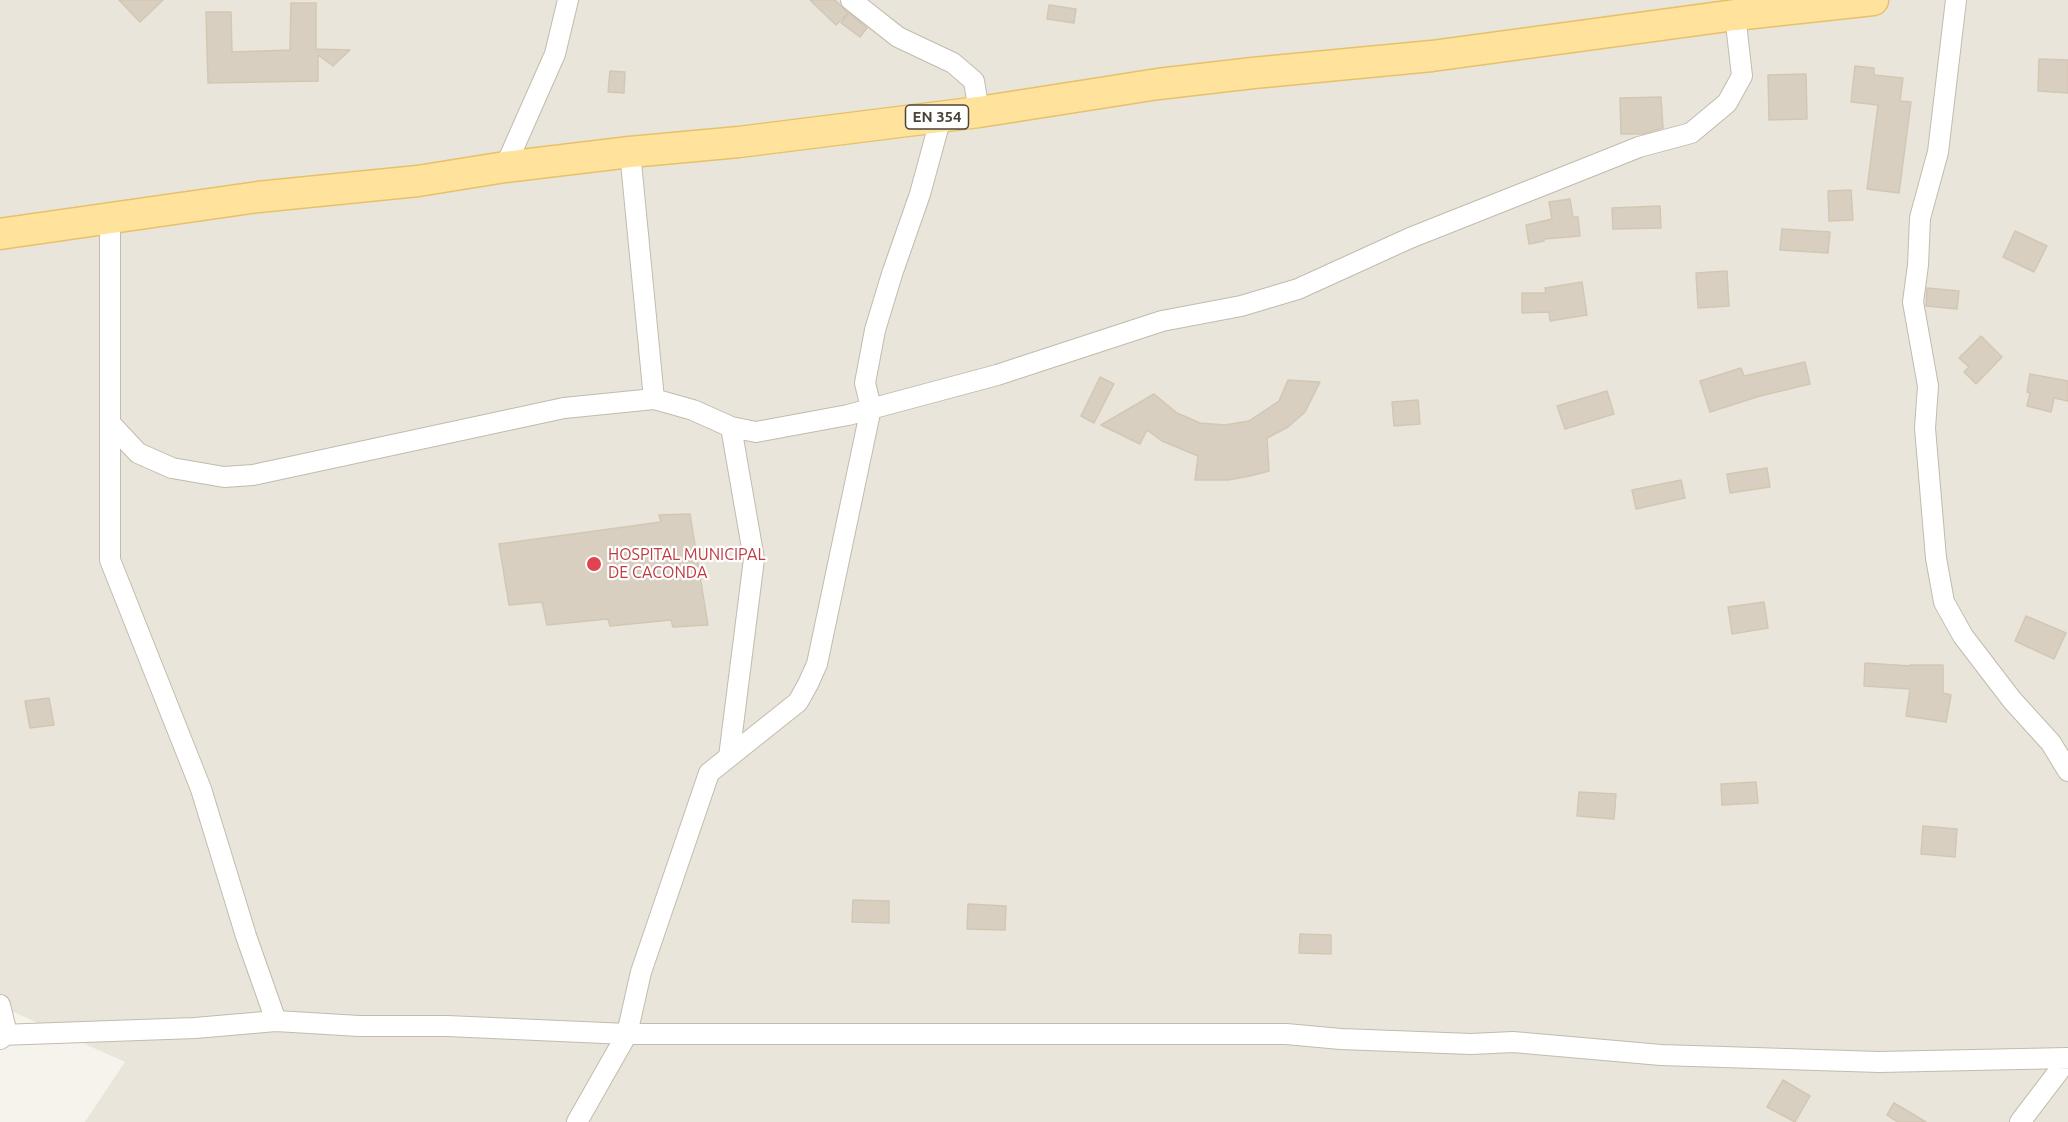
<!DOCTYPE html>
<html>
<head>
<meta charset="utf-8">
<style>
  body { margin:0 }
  canvas { display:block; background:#f6f3ec }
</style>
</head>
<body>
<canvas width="2068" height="1122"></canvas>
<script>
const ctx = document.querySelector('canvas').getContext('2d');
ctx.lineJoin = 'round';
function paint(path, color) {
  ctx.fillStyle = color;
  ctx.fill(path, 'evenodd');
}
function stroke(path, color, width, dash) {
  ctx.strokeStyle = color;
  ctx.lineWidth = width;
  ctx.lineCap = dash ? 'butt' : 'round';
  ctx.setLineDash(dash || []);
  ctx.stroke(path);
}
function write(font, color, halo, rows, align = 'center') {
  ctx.font = font + ' Ubuntu,sans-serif';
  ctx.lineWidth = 4.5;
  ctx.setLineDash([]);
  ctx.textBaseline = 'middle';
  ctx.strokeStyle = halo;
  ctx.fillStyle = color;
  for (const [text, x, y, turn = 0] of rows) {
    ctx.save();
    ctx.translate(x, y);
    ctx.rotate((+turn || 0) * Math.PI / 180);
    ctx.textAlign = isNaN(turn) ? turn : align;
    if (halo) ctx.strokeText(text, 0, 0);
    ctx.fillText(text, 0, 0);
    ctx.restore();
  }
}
paint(new Path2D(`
  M0 0H2068V1122H85L125 1062 0 1006Z`), '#eae5da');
const building = new Path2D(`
  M119 0H163L140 22Z
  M810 0H835L848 13 836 25Z
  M291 3H316V49L350 50 333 66 318 55V81L208 83 206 12H231L232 52 290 50Z
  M1049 5 1076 9 1074 23 1047 19Z
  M849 13 867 28 860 37 841 23Z
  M2039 59 2068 60V93L2038 91Z
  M1855 66 1874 68V75L1903 78 1900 101 1911 102 1899 193 1867 189 1878 105 1851 102Z
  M610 71 625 72 624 93 608 92Z
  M1806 74 1807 119 1769 120 1768 75Z
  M1661 97 1663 128 1642 134H1621L1620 98Z
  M1851 190 1853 220 1829 221 1828 191Z
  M1570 199 1573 217H1578L1580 236 1544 239V241L1529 244 1526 225 1552 219 1549 202Z
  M1660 206 1661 228 1613 229 1612 208Z
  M1782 229 1830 232 1828 253 1780 250Z
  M2015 231 2047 246 2034 272 2003 257Z
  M1727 271 1729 306 1698 308 1696 273Z
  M1582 282 1587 315 1550 321 1549 312 1522 313V293H1546L1545 288Z
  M1927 288 1959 291 1957 309 1926 306Z
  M1981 336 2002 357 1976 384 1964 372 1969 367 1959 358Z
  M1805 362 1810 384 1760 396 1710 412 1700 381 1741 368 1744 376Z
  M2030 374 2068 381V401L2054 398 2051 412 2027 406 2030 393 2027 392Z
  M1100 377 1114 384 1094 423 1081 416Z
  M1288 380 1320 382 1305 412 1288 427 1267 438 1269 471 1250 476 1228 480H1195L1198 456 1162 441 1147 430 1140 444 1101 425 1154 394 1177 413 1200 423 1225 425 1249 421 1279 401Z
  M1607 391 1614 414 1565 429 1557 406Z
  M1418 400 1420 424 1394 426 1392 402Z
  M1767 468 1770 487 1730 493 1727 474Z
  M1681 480 1685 498 1636 509 1632 490Z
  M690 514 708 625 673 627 671 620 610 626 608 619 547 625 542 602 509 605 499 544 661 522 659 515Z
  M1764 602 1768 628 1732 634 1728 607Z
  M2026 616 2066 633 2054 659 2015 641Z
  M1865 663 1910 666V665H1943V693L1951 695 1946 722 1906 716 1910 689 1864 686Z
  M49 698 54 725 30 728 25 701Z
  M1756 782 1758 803 1722 805 1721 784Z
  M1579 792 1616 794 1614 819 1577 816Z
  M1923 826 1957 829 1955 857 1921 854Z
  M853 900 889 901V923L852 922Z
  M968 904 1006 906 1005 930 967 929Z
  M1300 934 1331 935V954L1299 953Z
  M1783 1080 1810 1096 1795 1122 1767 1107Z
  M1894 1103 1926 1122H1898L1887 1115Z`);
paint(building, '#d8cfc1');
stroke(building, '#d3c7b4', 1.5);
const street = new Path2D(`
  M851 0 898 37 953 63 974 81 979 112
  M1956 0 1938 152 1920 218 1918 265 1913 302 1928 386 1925 428 1936 558 1944 602 1963 636 2012 700 2051 743 2068 771
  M630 152 654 399
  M505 167 555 54 568 0
  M110 219V560L201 789 246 936 276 1021
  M110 423 138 453 172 468 224 477 253 475 564 408 654 399 693 410 731 427 756 432 848 415 997 375 1162 321 1241 306 1298 289 1410 238 1594 165 1639 147 1691 133 1727 103 1742 76 1735 15
  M729 757 798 702 808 684 817 664 871 408 865 383 875 330 892 274 920 194 941 117
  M0 1005 7 1034 0 1039
  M0 1035 195 1028 276 1021 359 1026H447L627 1034H1286L1341 1039 1471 1044 1513 1042 1661 1055 1879 1062 2068 1058
  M577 1122 627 1034 641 972 709 773 729 757 754 559 731 427
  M2020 1122 2068 1059`);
const primary = new Path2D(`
  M0 234 258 197 418 181 505 167 630 152 739 142 979 112 1158 84 1253 73 1432 56 1735 15 1873 0`);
stroke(street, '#c2bbae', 22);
stroke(primary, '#e6c16a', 33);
stroke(street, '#fff', 20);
stroke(primary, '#ffe39c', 30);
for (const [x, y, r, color] of [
  [594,564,8,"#e0444e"]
]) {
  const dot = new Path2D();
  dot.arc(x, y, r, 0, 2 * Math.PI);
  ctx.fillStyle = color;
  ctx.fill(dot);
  stroke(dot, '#fff', 2);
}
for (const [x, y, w] of [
  [937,117,63]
]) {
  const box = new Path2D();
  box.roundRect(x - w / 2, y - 12, w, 24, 4.5);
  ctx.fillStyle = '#fff';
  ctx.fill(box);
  stroke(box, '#4b4439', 1.5);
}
write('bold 15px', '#4b4439', null, [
  ["EN 354",937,117]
]);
write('16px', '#be3a42', '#fff', [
  ["HOSPITAL MUNICIPAL",608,555],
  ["DE CACONDA",608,573]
], 'left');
</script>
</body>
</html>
